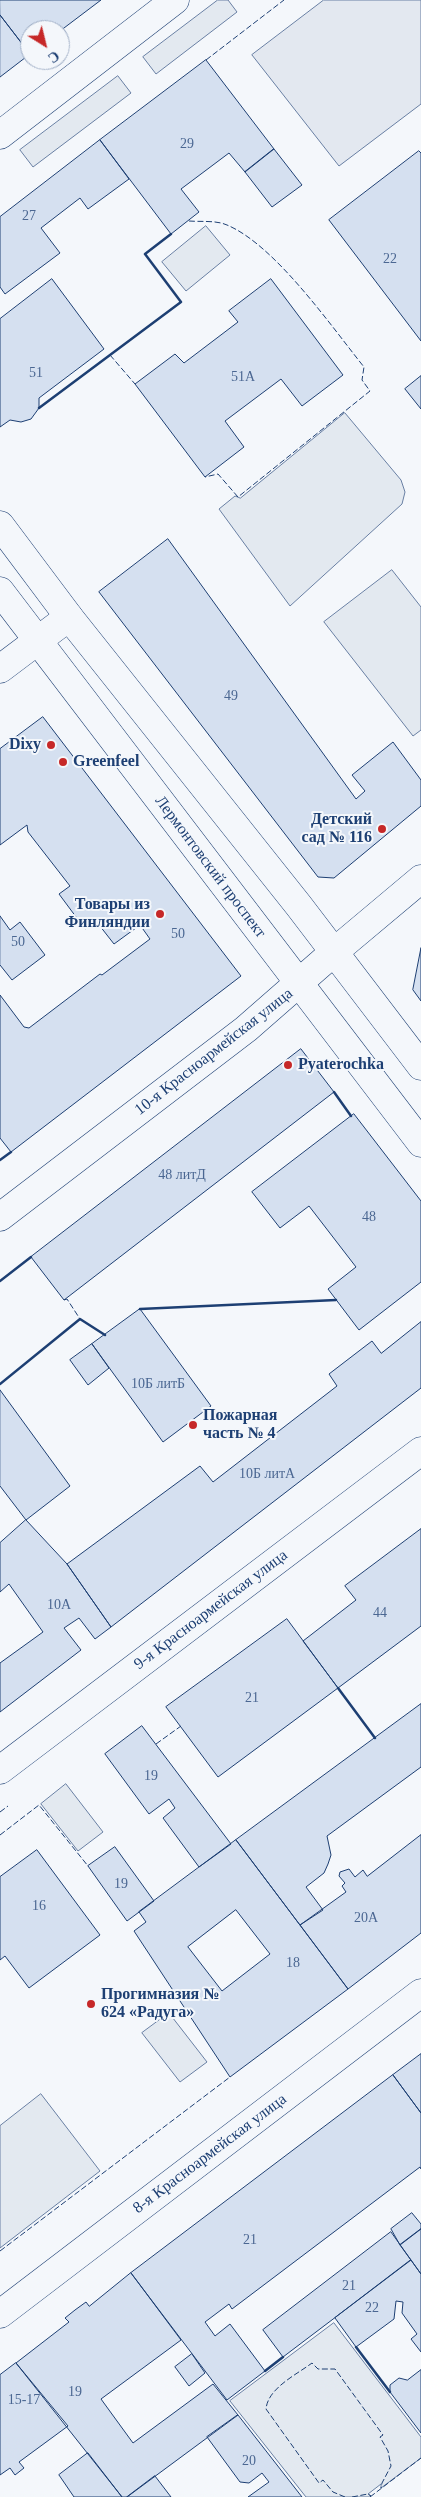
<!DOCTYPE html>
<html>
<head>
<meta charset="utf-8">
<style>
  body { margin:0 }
  #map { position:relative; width:421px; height:2497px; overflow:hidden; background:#f4f7fb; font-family:"Times New Roman",serif }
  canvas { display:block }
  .north { position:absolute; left:20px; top:20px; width:50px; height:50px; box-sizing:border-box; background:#f4f7fb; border:1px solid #9eadc5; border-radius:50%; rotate:144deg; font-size:14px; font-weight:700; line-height:20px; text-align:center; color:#1d3f73 }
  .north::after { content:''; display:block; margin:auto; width:18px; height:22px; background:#c62828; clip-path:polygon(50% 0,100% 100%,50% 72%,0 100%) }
</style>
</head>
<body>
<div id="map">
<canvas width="421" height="2497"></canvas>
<div class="north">С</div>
</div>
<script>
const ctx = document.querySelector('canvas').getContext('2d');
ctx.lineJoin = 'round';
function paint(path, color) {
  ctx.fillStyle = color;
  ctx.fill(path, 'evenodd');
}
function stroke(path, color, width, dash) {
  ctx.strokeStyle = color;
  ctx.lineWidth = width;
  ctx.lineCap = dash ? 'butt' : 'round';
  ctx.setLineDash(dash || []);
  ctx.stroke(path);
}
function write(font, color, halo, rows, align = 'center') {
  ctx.font = font + ' "Times New Roman",serif';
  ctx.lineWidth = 4;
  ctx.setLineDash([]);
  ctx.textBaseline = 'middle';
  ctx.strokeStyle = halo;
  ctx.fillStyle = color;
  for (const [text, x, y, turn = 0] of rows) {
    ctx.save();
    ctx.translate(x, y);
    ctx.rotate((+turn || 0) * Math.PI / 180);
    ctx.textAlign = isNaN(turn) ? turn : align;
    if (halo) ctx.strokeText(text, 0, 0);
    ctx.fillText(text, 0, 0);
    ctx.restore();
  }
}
const green = new Path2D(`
  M218 0H228L237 12 156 74 143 57Z
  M118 76 131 93 33 167 20 150Z
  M206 226 230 255 186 291 162 262Z
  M345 413 401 480 405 492 402 504 290 606 219 509 235 496 240 498Z
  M392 570 421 607V730L413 736 324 622Z
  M66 1784 103 1832 78 1851 41 1804Z
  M169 2013 207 2062 180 2082 142 2033Z
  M41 2094 100 2171 0 2248V2126Z
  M334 2323 421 2437V2458L381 2488V2484L368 2494 371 2496 370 2497H306L230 2401Z`);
paint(green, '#e3e9f0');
stroke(green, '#687fa3', 1);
const parking = new Path2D(`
  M324 0H421V104L339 166 252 55Z`);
paint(parking, '#e3e8f0');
stroke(parking, '#687fa3', 1);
const building = new Path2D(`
  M0 0H101L60 31 30 30V54L0 15Z
  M0 15 30 54 0 77Z
  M206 60 274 149 245 172 229 153 181 189 199 212 171 234 100 140Z
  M100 140 129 179 88 209 80 198 41 228 60 253 5 294 0 287V217Z
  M274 149 302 185 272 207 245 172Z
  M419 151 421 153V341L329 220Z
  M52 279 104 349 39 398V408L31 419 21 422 10 420 0 427V319Z
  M271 279 343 375 302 406 281 379 225 421 244 447 205 477 135 384 175 354 184 363 238 322 229 311Z
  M421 376V409L405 389Z
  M168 539 356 799 365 791 352 775 393 742 421 780V806L334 878 318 877 99 592Z
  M43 717 241 976 11 1152 0 1138V995L24 1027 29 1028 100 974 102 975 150 939 140 925 114 944 96 921 85 929 59 894 70 886 28 832 27 825 0 845V749Z
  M0 916 10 930 20 922 45 955 12 980 0 965Z
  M421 948V1001L413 990Z
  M301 1049 334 1092 64 1300 31 1257Z
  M354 1114 421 1201V1282L359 1330 328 1289 356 1267 309 1206 280 1228 252 1192Z
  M140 1309 211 1406 163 1442 92 1344Z
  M421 1322V1388L111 1627 67 1564 200 1466 213 1482 337 1386 329 1374 372 1341 381 1353Z
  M92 1344 109 1368 88 1385 70 1360Z
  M0 1390 70 1486 26 1520 0 1486Z
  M26 1520 67 1564 111 1627 95 1639 79 1618 64 1628 81 1650 0 1712V1663L43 1632 9 1584 0 1592V1543Z
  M421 1529V1626L338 1688 303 1641 356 1600 345 1586Z
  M287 1619 338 1688 218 1777 166 1707Z
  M421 1704V1767L327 1836 331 1855 328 1864 324 1873 306 1887 323 1910 300 1925 236 1840Z
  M142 1726 231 1844 199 1867 163 1818 175 1808 169 1799 149 1814 105 1754Z
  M421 1835V1933L348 1989 300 1925 346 1892 342 1886 345 1883 339 1876 340 1872 349 1869 355 1877 363 1870 367 1876Z
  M236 1840 348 1989 230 2077 134 1931 146 1922 139 1912ZM236 1910 270 1954 222 1991 188 1947Z
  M115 1847 154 1901 127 1921 88 1866Z
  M37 1850 100 1935 29 1988 5 1956 0 1960V1877Z
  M421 2054V2113L393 2075Z
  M393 2075 421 2113V2169L420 2167 232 2309 229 2304 205 2322 215 2336 230 2324 265 2371 227 2400 131 2273Z
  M412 2213 421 2224V2229L400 2245 391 2229Z
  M421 2229V2274L400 2245Z
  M391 2232 411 2260 283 2357 263 2330Z
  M411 2260 421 2274V2352L411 2339 417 2334 402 2313 403 2302 396 2301 394 2319 356 2347 335 2318Z
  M131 2273 181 2340 101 2399 133 2443 213 2384 238 2415 127 2497H122L16 2363 69 2322 65 2318 75 2310 86 2302 89 2306Z
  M192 2354 205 2373 189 2386 175 2367Z
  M16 2363 68 2426 19 2462 24 2468 15 2475 10 2468 0 2475V2375Z
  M421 2370V2433L390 2392V2385L399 2378 407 2380Z
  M238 2415 302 2497H248L269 2482 262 2473 249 2483 240 2482 207 2437Z
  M88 2453 122 2497H74L59 2475Z
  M155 2476 171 2497H127Z`);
paint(building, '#d5e0f0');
stroke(building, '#1d3f73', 1);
const minor = new Path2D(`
  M0 135 175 0
  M0 669 69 617
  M334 952 421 879
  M0 1770 421 1451
  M0 2314 421 1993`);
const tertiary = new Path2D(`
  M0 1217 246 1029 334 952`);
const primary = new Path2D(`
  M0 525 69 617 299 906 421 1066
  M0 591 421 1143`);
stroke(minor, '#1d3f73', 29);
stroke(tertiary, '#1d3f73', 29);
stroke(primary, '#1d3f73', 29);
stroke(minor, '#f4f7fb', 28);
stroke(tertiary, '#f4f7fb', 28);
stroke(primary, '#f4f7fb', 28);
stroke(new Path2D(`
  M206 60 284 0
  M189 221C200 222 216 220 227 225 275 245 331 326 364 367L362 380 370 391 238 497 218 474 205 477
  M110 355 135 384
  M64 1300 67 1299 80 1319
  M156 1744 181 1726
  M0 1812 8 1806
  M0 1835 39 1805 88 1866
  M0 2251 230 2077
  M345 2497 333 2492 323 2480 319 2483 266 2409C268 2388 296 2375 312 2363L318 2369H335L383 2435 380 2437 388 2451 391 2466 382 2483 381 2488
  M352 2497 368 2494 371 2496
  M370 2497 421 2458`), '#1d3f73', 1, [6, 2.5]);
stroke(new Path2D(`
  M39 408 181 302 145 254 171 234
  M334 1092 351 1116
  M0 1160 11 1152
  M0 1281 31 1257
  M140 1309 336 1300
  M0 1384 80 1319 105 1335
  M338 1688 375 1738
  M356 2347 390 2392
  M265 2371 283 2357`), '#1d3f73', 2.5);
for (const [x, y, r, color] of [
  [51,745,5,"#c62828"],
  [63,762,5,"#c62828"],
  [382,829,5,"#c62828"],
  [160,914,5,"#c62828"],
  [288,1065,5,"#c62828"],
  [193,1425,5,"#c62828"],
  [91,2004,5,"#c62828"]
]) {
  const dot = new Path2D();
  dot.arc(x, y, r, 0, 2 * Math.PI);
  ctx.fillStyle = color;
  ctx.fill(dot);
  stroke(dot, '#f4f7fb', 2);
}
write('14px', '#4b6792', null, [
  ["29",187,144],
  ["27",29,216],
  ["22",390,259],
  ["51",36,373],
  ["51А",243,377],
  ["49",231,696],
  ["50",178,934],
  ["50",18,942],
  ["48 литД",182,1175],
  ["48",369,1217],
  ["10Б литБ",158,1384],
  ["10Б литА",267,1474],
  ["10А",59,1605],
  ["44",380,1613],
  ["21",252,1698],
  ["19",151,1776],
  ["19",121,1884],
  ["16",39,1906],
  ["20А",366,1918],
  ["18",293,1963],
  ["21",250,2240],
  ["21",349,2286],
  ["22",372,2308],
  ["19",75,2392],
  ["15-17",24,2400],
  ["20",249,2461]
]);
write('bold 16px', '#1d3f73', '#f4f7fb', [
  ["Dixy",41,745,"right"],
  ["Greenfeel",73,762],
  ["Детский",372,820,"right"],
  ["сад № 116",372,838,"right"],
  ["Товары из",150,905,"right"],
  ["Финляндии",150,923,"right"],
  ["Pyaterochka",298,1065],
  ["Пожарная",203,1416],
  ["часть № 4",203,1434],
  ["Прогимназия №",101,1995],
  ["624 «Радуга»",101,2013]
], 'left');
write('16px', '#1d3f73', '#f4f7fb', [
  ["Лермонтовский проспект",210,867,53],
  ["10-я Красноармейская улица",214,1052,-38],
  ["9-я Красноармейская улица",211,1610,-37],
  ["8-я Красноармейская улица",210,2154,-37]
]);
</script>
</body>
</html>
